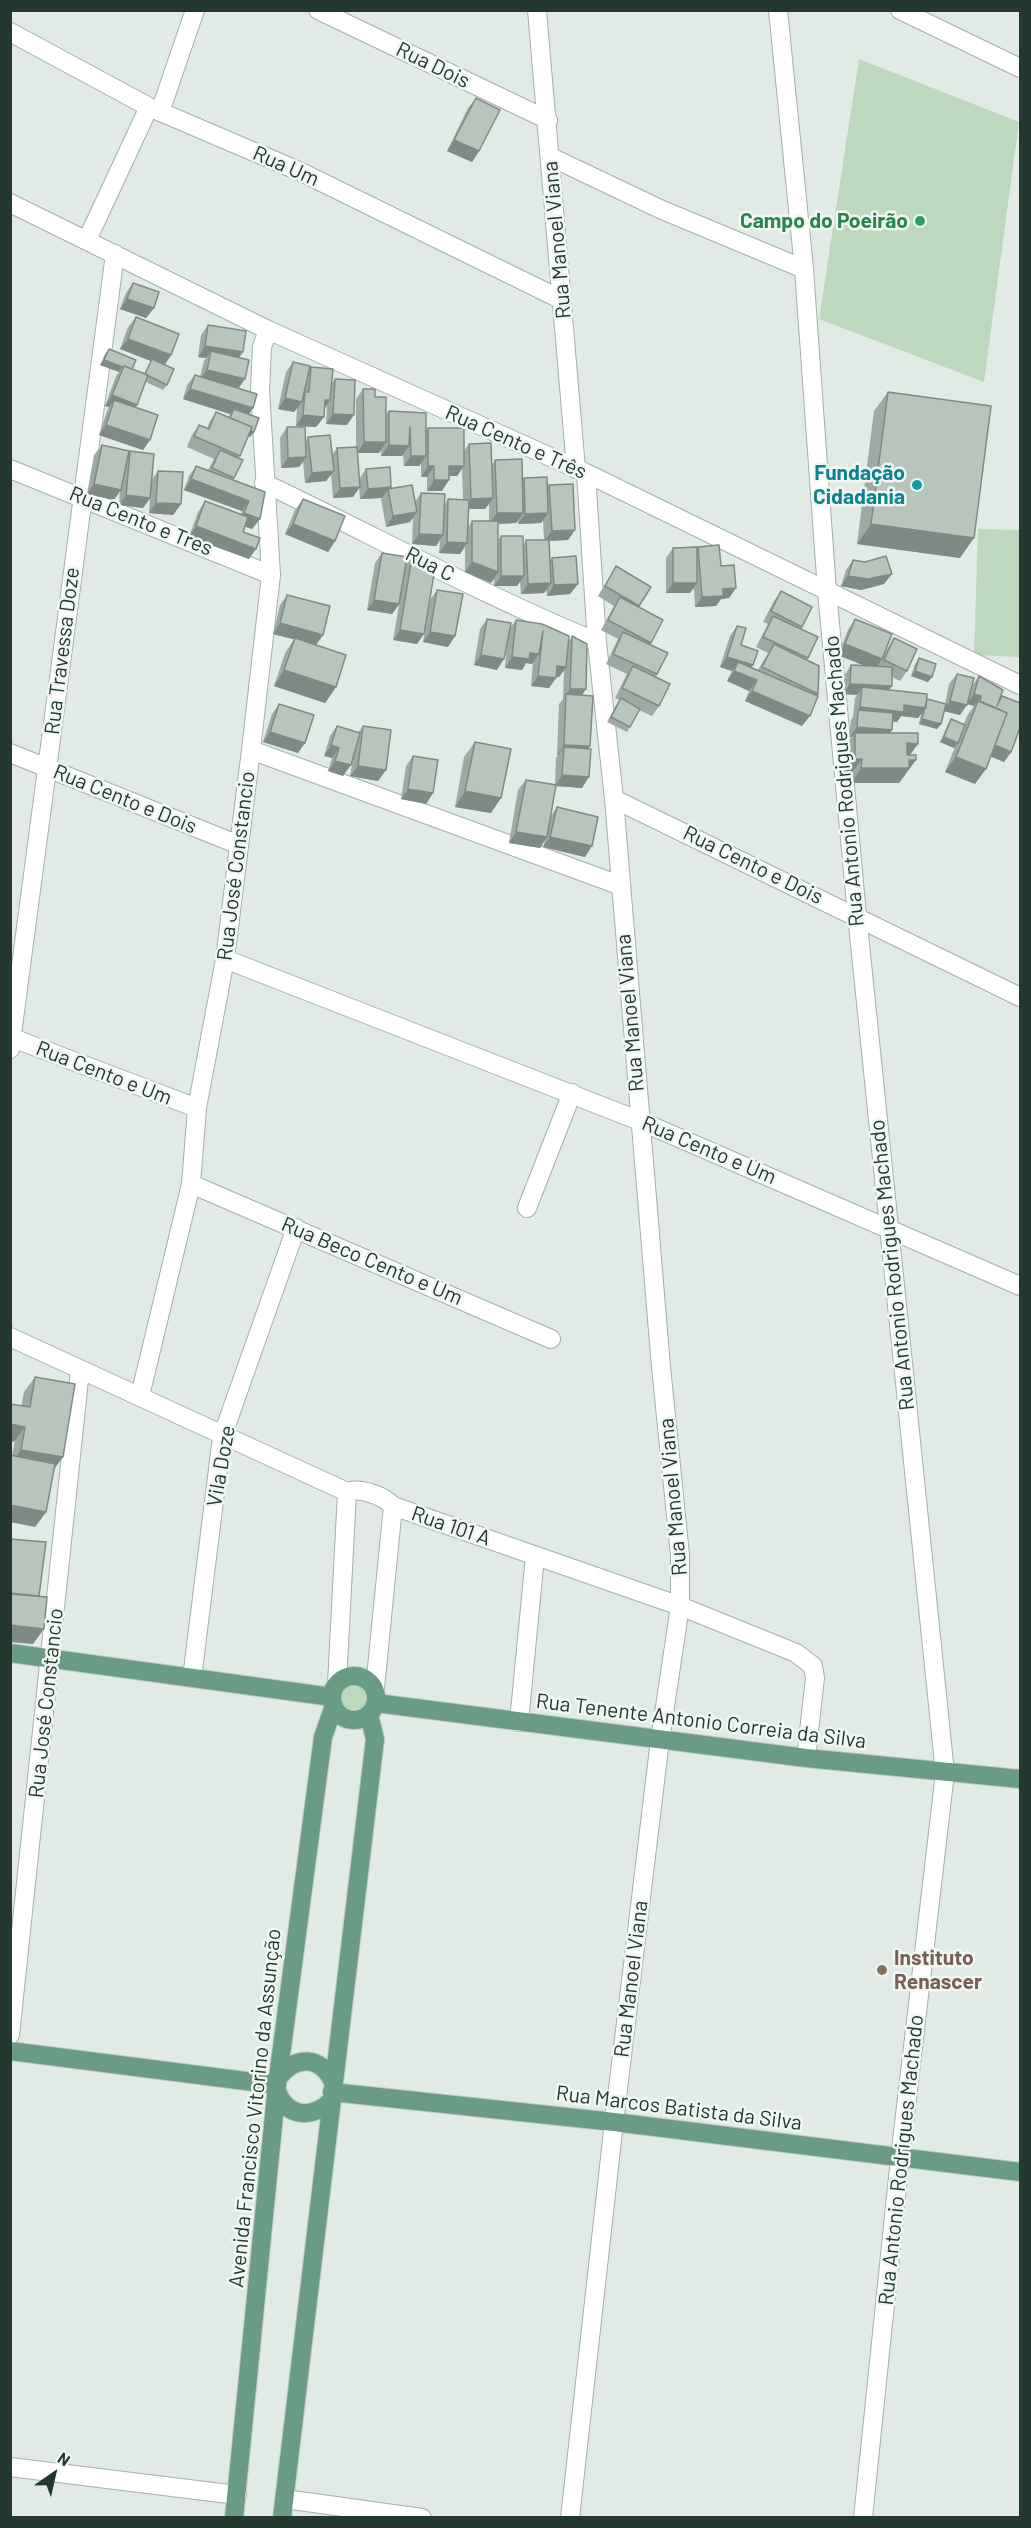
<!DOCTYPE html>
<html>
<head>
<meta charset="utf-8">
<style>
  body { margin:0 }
  #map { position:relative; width:1031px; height:2528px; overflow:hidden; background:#e1eae4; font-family:Barlow,sans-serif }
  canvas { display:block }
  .frame { position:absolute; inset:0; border:12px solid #23392f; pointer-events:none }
  .north { position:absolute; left:24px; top:2444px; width:60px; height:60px; -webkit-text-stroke:4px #f1f7f3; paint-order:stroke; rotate:34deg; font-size:16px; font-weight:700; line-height:24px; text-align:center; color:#23392f }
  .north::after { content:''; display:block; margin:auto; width:21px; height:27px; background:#23392f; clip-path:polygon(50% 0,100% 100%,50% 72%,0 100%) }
</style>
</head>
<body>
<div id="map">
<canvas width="1031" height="2528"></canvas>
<div class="frame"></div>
<div class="north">N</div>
</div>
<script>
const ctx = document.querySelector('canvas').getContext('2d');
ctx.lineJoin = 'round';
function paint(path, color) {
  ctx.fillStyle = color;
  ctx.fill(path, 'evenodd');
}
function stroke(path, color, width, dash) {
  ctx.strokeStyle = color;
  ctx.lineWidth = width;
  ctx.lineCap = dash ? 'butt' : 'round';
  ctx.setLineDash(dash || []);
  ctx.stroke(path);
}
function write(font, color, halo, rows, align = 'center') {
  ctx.font = font + ' Barlow,sans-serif';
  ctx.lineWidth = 5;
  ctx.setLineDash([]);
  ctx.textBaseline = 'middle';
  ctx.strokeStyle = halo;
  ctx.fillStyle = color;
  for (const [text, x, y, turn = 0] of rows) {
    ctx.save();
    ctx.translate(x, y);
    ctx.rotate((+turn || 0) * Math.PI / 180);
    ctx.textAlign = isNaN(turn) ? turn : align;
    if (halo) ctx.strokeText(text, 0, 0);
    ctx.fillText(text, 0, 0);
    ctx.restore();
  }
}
paint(new Path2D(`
  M859 59 1019 122 984 382 819 319Z
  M978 529 1020 530V657L974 655Z
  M339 1698a16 16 0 1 1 32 0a16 16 0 1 1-32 0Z`), '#bcd9be');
const minor = new Path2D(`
  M318 10 548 120
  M537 10 576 469
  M778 10 804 269 827 591 857 915 945 1773 900 2158 863 2518
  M900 10 1020 68
  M10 32 149 107 301 172 562 300
  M160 112 195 10
  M551 157 660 209 804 269
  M10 203 268 330 586 473 1020 685
  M87 240 149 107
  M10 469 271 575
  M264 483C375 536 483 595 597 642
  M251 750 619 885
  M10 753 239 845
  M614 799 1020 997
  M225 959 640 1121 1020 1286
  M10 1037 197 1108
  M10 1049 115 254
  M191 1184 551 1339
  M527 1208 572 1093
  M10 1337 347 1492C360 1487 384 1496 393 1506L680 1606 796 1653 813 1666 815 1678 806 1758
  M140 1396 191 1184 197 1108 225 959 251 750 271 575 260 390 262 347 268 330
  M192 1678 222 1437 296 1228
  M337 1684 347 1492
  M375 1688 393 1506
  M519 1722 535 1556
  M10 2035 80 1370
  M10 2467 237 2495
  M285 2499 422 2518
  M570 2518 614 2122 660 1740 680 1606V1555L661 1367 614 799 597 642 586 473`);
const major = new Path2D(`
  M10 1653 332 1697
  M332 1698a22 22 0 1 1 44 0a22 22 0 1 1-44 0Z
  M376 1703 806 1758 1020 1779
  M10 2051 277 2085
  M279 2077C296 2055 321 2056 333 2082
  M277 2091C287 2118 312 2119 331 2101
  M332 2092 614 2122 1020 2172
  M234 2518 277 2085 323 1737 334 1706
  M282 2518 375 1739 369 1715`);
stroke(minor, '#a4b1aa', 20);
stroke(major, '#c1c8c5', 20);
stroke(minor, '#fff', 18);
stroke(major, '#6a9c85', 18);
paint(new Path2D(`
  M476 98 479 151 472 162 447 151 468 108Z
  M133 283 154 308 146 318 120 309 126 293Z
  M136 317 171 355 164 365 167 385 163 390 146 382 135 407 150 440 143 450 99 435 107 411 109 407 105 406 116 376 119 372 100 365 105 354 109 349 132 369 144 374 151 361 120 349 128 327Z
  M208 325 239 357 245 379 238 388 253 408 249 414 254 432 250 437 248 436 238 458 234 478 233 480 265 492 252 529 245 526 243 532 249 559 189 537 198 512 205 501 240 515 242 511 184 490 189 476 196 466 208 470 214 459 187 447 192 435 199 425 207 429 209 423 216 412 229 418 230 414 183 399 187 385 195 375 200 377 204 361 206 358 198 357 201 335Z
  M293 362 309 371 311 367 332 383 335 379 347 425 326 424 327 406 324 409V417L316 427 296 426 297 408 294 412 278 409 286 372Z
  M363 389 375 397 386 415 389 411 426 431 428 428 464 451 469 444 492 465 495 460 522 480 524 478 548 488 549 485 575 530 568 540 549 541 550 560 552 558 578 584 570 594 547 596 546 589 544 593 521 594 520 581 517 586H494V579L491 583 465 572V547L460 554 439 553 440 540 436 546 412 544 413 517 410 522 386 527 381 499 382 498 360 499 359 487 353 497 333 498 331 474 326 481 305 483 303 462 299 467 281 468 280 438 287 427 306 441 308 437 332 455 337 448 356 447V399ZM381 449V456H402L403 454 404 466H419L421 464V477H427V491H442L449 476H457L462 468 463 499H448L445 504 421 493 415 502 390 489 366 469 359 479 358 453H379ZM489 504V521H472L468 527 469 509H485ZM543 520 544 540H526L524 544 501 536 498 540V524L516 523 518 521V524L541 523Z
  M888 392 960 558 857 544 874 411Z
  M102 445 128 455 130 451 152 479 158 471 181 504 173 515 149 513 150 499 143 508 119 505 120 490 114 500 87 494 94 455Z
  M303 499 335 541 328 552 285 534 295 510Z
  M698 547 721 566 736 588 729 598 721 599 716 606 695 607 694 588 690 593H666V558L673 548 697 549Z
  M382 553 405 566 412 557 417 644 393 640 399 605 392 614 367 610 375 563Z
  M853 560 865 562 884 584 861 590 841 586 846 570Z
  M616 566 651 587 638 607 651 643 650 644 657 674 656 677 659 706 652 716 639 710 627 732 607 722 619 700 615 698 627 674 606 664 618 639 601 630 614 606 598 596Z
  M437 590 455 636 448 647 423 642 430 600Z
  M781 591 802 627 801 629 808 658 807 660 818 694 802 726 745 701 749 691 727 681 732 671 720 667 730 636 737 626 741 645 753 665 751 667 758 670 768 653 756 647 768 624 763 622 774 601Z
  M287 595 323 635 316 645 336 687 325 703 274 686 285 653 294 639 273 634 280 605Z
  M487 619 510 628 516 620 569 641 572 636 590 746 588 749 582 788 556 786 550 817 557 807 585 857 543 847 545 840 540 848 509 843 518 790 526 780 555 784 556 758 558 755H557L559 704 563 699 564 671 559 677H556L549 688 531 686 533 661 532 664 526 663 522 670 505 668 507 641 497 670 474 665 480 629Z
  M855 619 882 658 887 649 894 638 907 671 900 681 892 677V686L889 690 926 700 945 704 949 684 957 674 972 686 979 676 999 700 1002 696 1011 752 1004 762 990 756 975 784 945 772 955 747 954 748 940 742 948 724 951 719 964 724 967 716 974 706 967 704 960 715 944 711 941 724 937 729 919 724 921 714 918 718 901 716 897 722 892 721V730L889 733 910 755 905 775 899 783H851V774H844V748L852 737H849L851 720 853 717 855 698 857 695 843 694 844 676 851 665 865 666 838 655 848 630Z
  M919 658 932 677 928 682 911 676 915 664Z
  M279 704 298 753 263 742 272 714Z
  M337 726 358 733 363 726 386 770 378 781 350 776 353 759 343 776 328 771 332 758 324 756 330 736Z
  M475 742 491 813 455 807 464 757Z
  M413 756 433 793 426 804 401 799 406 766Z
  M35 1377 54 1470 46 1512 35 1527 12 1456 24 1392Z`), '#9da9a3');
paint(new Path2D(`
  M454 140 479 151 472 162 447 151Z
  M127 299 154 308 146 318 120 309Z
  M128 339 171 355 164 366 120 349Z
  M205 346 243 352 236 362 211 351 206 358 198 357Z
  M104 360 122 367 119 372 100 365Z
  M207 370 245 379 238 389 199 380Z
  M190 389 253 408 246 418 234 409 230 414 183 399Z
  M112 395 137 405 129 415 114 400 109 407 105 406Z
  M285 398 302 402 294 412 278 409Z
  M325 400H330L323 411Z
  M333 414 354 415 347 425 326 424Z
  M303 415 324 417 316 427 296 426Z
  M229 423 254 432 250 437 225 428Z
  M106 425 150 440 143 450 99 435Z
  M364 442H386L379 453H357Z
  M389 445 409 446 402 456H381Z
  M411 456H426L419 466H404Z
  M306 457 299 467 281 468 288 458Z
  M428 466H434L427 477H421Z
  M449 466H464L457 476H442Z
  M334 471 326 481 305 483 312 473Z
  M191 479 249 501 242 511 184 490Z
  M434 480H449L442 491H427Z
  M94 484 121 490 114 500 87 494Z
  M360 487 353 497 333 498 340 488Z
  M391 487 388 491V489L382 498 360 499 368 489Z
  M126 495 150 498 143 508 119 505Z
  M493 498 485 509H464L471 499Z
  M156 503 181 504 173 515 149 513Z
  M417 512 410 522 386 527 393 516Z
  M244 513 260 519 252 529 237 524Z
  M497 513H523L516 523 489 524Z
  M548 513 541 523 518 524 525 514Z
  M293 524 335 541 328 552 285 534Z
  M871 524 974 538 960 558 857 544Z
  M196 526 256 549 249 559 189 537Z
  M575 530 568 540 544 541 552 531Z
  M419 534 443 535 436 546 412 544Z
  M447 542 467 543 460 554 439 553Z
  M472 562 498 572 491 583 465 572Z
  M892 574 884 584 861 590 841 586 848 576Z
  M501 576H524L517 586H494Z
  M551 583 544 593 521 594 528 584Z
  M673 583H697L690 593H666Z
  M578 584 570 594 547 596 554 585Z
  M736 588 729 598 721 599 716 606 695 607 702 597 723 589Z
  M374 600 399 604 392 614 367 610Z
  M280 623 323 635 316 645 273 634Z
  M400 630 424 634 417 644 393 640Z
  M430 632 455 636 448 647 423 642Z
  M845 644 882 659 875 670 838 655Z
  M530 653 539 654 532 664 526 663 522 670 505 668 512 657Z
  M481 655 504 659 497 670 474 665Z
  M727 657 753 665 746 675 757 680 749 691 727 681 734 671 738 662 732 671 720 667Z
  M557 666 566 667 559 677 550 676Z
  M284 670 336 687 325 703 274 686Z
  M915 671 932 677 928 682 911 676Z
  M538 676 556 678 549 688 531 686Z
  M850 684 892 686 884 696 862 687 857 695 843 694Z
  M570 689H586L579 700 566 694 563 699Z
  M752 691 810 716 802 726 745 701Z
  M974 694 981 696 974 706 967 704Z
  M950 701 967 705 960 715 943 711Z
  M904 705 926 708 918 718 901 716 897 722 857 718 858 711 860 707Z
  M922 719 941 724 937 729 919 724Z
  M857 727 892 730 885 740 855 733 852 737H849Z
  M270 732 305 743 298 753 263 742Z
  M944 737 958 743 954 748 940 742Z
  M907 743 918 744 907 759Z
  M331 745 339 748 332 758 324 756Z
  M564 745 590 746 583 756 564 747 558 755H557Z
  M994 745 1011 752 1004 762 987 755Z
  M956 757 986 769 975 784 945 772Z
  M855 759H862L851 774H844Z
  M909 760H916L899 783H851L861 768Z
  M335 761 351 765 343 776 328 771Z
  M358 766 386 770 378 781 350 776Z
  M562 775 589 777 582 788 555 786Z
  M408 789 433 793 426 804 401 799Z
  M465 791 501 798 491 813 455 807Z
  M516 832 547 837 540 848 509 843Z
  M550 837 592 846 585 857 543 847Z
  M10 1424 25 1427 14 1442 10 1441Z
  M21 1450 63 1457 52 1472 10 1465Z
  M10 1505 46 1512 35 1527 10 1522Z
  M10 1625 44 1629 33 1644 10 1642Z`), '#808a84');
const building = new Path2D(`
  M476 98 500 110 479 151 454 140Z
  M133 283 159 292 154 308 127 299Z
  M136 317 179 334 171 355 128 339Z
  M208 325 246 331 243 352 205 346Z
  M109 349 136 360 132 369 124 366 123 367 104 360Z
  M211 351 249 360 245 379 207 370Z
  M152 359 174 369 167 385 145 374Z
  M293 362 310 366 302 402 285 398Z
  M124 366 148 375 137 405 112 395Z
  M311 367 333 369 330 400H325L324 417 303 415 305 392H309Z
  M195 375 257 394 253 408 190 389Z
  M335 379 355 380 354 415 333 414Z
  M363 389H375V397H386V442H364Z
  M888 392 991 406 974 538 871 524Z
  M114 400 158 415 150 440 106 425Z
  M234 409 259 418 254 432 251 431 252 427 230 418Z
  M389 411 426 413V456H411L410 427 409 446 389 445Z
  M216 412 252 427 240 456 194 436 199 425 209 429Z
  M287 427H305L306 457 288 458Z
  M428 428H464V466H449V480H434V466H428Z
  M330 435 334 471 312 473 308 437Z
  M491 443 493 498 471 499 469 444Z
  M102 445 129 451 121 490 94 484Z
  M357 447 360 487 340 488 337 448Z
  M220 450 243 460 234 478 212 468Z
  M130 451 154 454 150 498 126 495Z
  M522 459 523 513H497L495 460Z
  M196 466 265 492 260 519 244 513 249 501 191 479Z
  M390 467 391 487 368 489 366 469Z
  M158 471 183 472 181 504 156 503Z
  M547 477 548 513 525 514 524 478Z
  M573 484 575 530 552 531 549 485Z
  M412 485 417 512 393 516 388 489Z
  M421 493 445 494 443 535 419 534Z
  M303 499 345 516 335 541 293 524Z
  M448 499 469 500 467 543 447 542Z
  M205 501 248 517 243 532 260 538 256 549 196 526Z
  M472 521H498V572L472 562Z
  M501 536H523L524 576H501Z
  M526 540H549L551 583 528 584Z
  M719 545 721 566 734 565 736 588 723 589V596L702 597 698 547Z
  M697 547V583H673V548Z
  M382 553 407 557 399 604 374 600Z
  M576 556 578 584 554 585 552 558Z
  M886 556 892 574 868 579 848 576 853 560 865 562Z
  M412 557 435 568 424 634 400 630Z
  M616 566 651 587 639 606 605 586Z
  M437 590 463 594 455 636 430 632Z
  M781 591 812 607 802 627 771 611Z
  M287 595 330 606 323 635 280 623Z
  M620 597 663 620 651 643 608 620Z
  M773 616 818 637 808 658 763 637Z
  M487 619 511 623 504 659 481 655Z
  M855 619 892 634 882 659 845 644Z
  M516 620 542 624 569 636 566 667 557 666 556 678 538 676 543 631 539 654 530 653 529 659 512 657Z
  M737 626 746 628 741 645 758 651 753 665 727 657Z
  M623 632 668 653 657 674 613 654Z
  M572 636 587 644 586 689H570Z
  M295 638 346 655 336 687 284 670Z
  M894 638 917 649 907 671 884 660Z
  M774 644 819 666 818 694 762 667Z
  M919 658 936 664 932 677 915 671Z
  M738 662 818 696 810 716 752 691 757 680 734 671Z
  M851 665 892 667V686L850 684Z
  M633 666 670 684 659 706 622 688Z
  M957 674 974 678 967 705 950 701Z
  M979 676 1003 690 997 706 1002 696 1020 703V728L1011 752 995 745 1007 713 980 701 981 696 974 694Z
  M862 687 927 694 926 708 904 705V712L860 707Z
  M566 694 593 696 590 746 564 745Z
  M621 698 640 709 630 727 611 717Z
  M927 699 946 704 941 724 922 719Z
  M978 701 1007 713 986 769 956 757Z
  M279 704 314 715 305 743 270 732Z
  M858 710 893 713 892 730 857 727Z
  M951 719 965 725 958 743 944 737Z
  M337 726 360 733 351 765 335 761 339 748 331 745Z
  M363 726 391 730 386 770 358 766Z
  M855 733H918V744L907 743V755H916V760H909V768H861L862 759H855Z
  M475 742 511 749 501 798 465 791Z
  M564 747 591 749 589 777 562 775Z
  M413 756 438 760 433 793 408 789Z
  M526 780 556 785 547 837 516 832Z
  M557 807 598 817 592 846 550 837Z
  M35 1377 75 1384 63 1457 21 1450 25 1427 10 1424V1404L30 1407Z
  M10 1455 55 1464 46 1512 10 1505Z
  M10 1539 46 1542 39 1596 10 1593Z
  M10 1594 47 1597 44 1629 10 1625Z`);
paint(building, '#b7c5bd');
stroke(building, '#808a84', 1.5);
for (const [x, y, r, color] of [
  [920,221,6,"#2e9e5b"],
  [917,485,6,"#0f9aa8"],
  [882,1970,6,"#8d6e63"]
]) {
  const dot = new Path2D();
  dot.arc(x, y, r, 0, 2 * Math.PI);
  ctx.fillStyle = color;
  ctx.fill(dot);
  stroke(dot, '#f1f7f3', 2);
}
write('21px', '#23392f', '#f1f7f3', [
  ["Rua Dois",433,65,26],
  ["Rua Um",286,166,24],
  ["Rua Manoel Viana",557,240,-95],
  ["Rua Cento e Três",516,442,24],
  ["Rua Cento e Tres",141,521,22],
  ["Rua C",430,564,27],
  ["Rua Travessa Doze",62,651,-83],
  ["Rua Antonio Rodrigues Machado",844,781,-95],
  ["Rua Cento e Dois",125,799,22],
  ["Rua Cento e Dois",753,865,26],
  ["Rua José Constancio",236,866,-83],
  ["Rua Manoel Viana",630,1013,-95],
  ["Rua Cento e Um",104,1073,21],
  ["Rua Cento e Um",709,1150,23],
  ["Rua Beco Cento e Um",372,1261,23],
  ["Rua Antonio Rodrigues Machado",892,1265,-96],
  ["Vila Doze",221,1466,-80],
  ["Rua Manoel Viana",673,1497,-95],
  ["Rua 101 A",451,1526,19],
  ["Rua José Constancio",46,1703,-84],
  ["Rua Tenente Antonio Correia da Silva",701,1721,7],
  ["Rua Manoel Viana",631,1979,-83],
  ["Avenida Francisco Vitorino da Assunção",255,2108,-84],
  ["Rua Marcos Batista da Silva",679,2108,7],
  ["Rua Antonio Rodrigues Machado",901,2160,-84]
]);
write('bold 21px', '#27864d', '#f1f7f3', [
  ["Campo do Poeirão",908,221]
], 'right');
write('bold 21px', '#0d838f', '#f1f7f3', [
  ["Fundação",905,473],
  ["Cidadania",905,497]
], 'right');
write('bold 21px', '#785e54', '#f1f7f3', [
  ["Instituto",894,1958],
  ["Renascer",894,1982]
], 'left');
</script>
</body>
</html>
